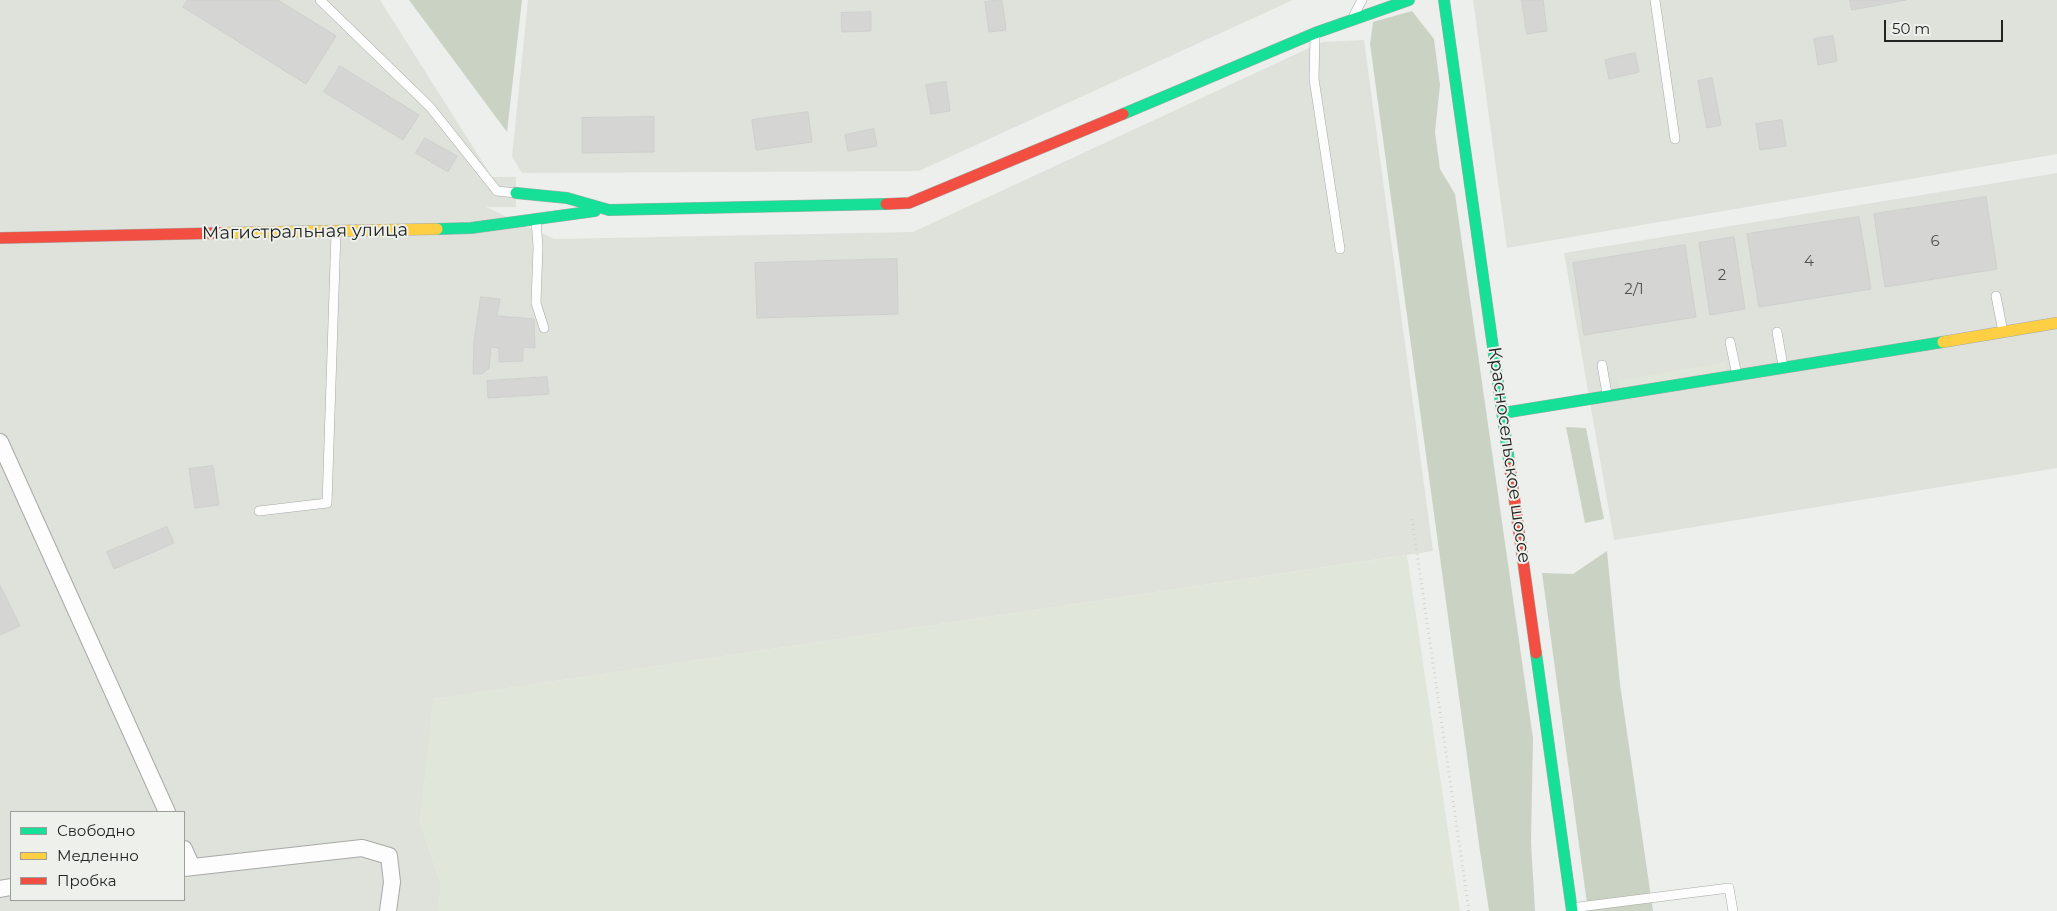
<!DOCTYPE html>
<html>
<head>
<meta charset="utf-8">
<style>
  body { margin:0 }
  #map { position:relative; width:2057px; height:911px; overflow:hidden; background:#edefec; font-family:Montserrat,sans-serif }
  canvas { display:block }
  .legend { position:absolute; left:10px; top:811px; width:175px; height:90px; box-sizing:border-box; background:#edf0eb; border:1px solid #9c9e9b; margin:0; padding:6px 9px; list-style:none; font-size:15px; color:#232422 }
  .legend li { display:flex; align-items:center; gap:10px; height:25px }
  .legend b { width:25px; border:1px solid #9c9e9b }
  .scale { position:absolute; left:1884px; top:20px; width:119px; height:22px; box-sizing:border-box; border:2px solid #232422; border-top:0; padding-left:6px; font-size:15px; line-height:18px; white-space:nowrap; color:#232422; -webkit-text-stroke:4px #edf0eb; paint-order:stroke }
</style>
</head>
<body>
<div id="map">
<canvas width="2057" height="911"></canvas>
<ul class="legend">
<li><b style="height:6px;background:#16e098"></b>Свободно</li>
<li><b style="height:6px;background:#ffcf43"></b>Медленно</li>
<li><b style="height:6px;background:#f24e42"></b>Пробка</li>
</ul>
<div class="scale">50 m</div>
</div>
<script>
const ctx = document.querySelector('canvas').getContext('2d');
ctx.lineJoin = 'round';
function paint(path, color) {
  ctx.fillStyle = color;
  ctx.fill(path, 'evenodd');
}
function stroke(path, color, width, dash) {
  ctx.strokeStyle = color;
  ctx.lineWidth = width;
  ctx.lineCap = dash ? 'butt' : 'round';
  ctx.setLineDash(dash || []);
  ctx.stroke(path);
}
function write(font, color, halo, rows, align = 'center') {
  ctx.font = font + ' Montserrat,sans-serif';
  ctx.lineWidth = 4;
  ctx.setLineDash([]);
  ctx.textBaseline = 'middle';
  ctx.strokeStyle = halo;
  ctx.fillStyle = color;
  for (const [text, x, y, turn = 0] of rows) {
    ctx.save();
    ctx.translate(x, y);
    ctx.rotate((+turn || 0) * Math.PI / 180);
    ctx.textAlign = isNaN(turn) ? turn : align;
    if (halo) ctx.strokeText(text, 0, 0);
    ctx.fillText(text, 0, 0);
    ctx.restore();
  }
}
paint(new Path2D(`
  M0 0H380L492 177H516V207H486L554 239 913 232 1322 42 1364 40 1433 551 434 699 420 822 441 884 438 911H0ZM11 812H184V900H11Z
  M528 0H1293L919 171 522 173 512 157Z
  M1473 0H2057V154L1507 248Z
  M2057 173V468L1614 540 1564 253Z`), '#dee2db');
paint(new Path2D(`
  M1725 362 1727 370 1620 388 1618 381Z
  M1407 555 1460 911H438L441 884 420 822 433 699Z`), '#e0e6da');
paint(new Path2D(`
  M409 0H522L507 132Z
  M1412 11 1434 39 1440 85 1435 132 1440 169 1455 194 1533 738 1531 842 1535 911H1489L1479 844 1370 44 1373 22Z
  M1566 427 1586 428 1604 519 1585 523Z
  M1607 551 1620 684 1653 911H1588L1542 573 1573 574Z`), '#cad3c3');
const building = new Path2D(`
  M188 0H278L336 36 306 84 183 7Z
  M1002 0 1006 30 989 32 985 2Z
  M1522 0H1543L1547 31 1527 34Z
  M1850 0H1906L1852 10Z
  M871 12V31L842 32 841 13Z
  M1833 36 1837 61 1818 65 1814 39Z
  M1635 53 1639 72 1609 79 1605 60Z
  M340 66 419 115 403 140 324 92Z
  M1712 78 1721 125 1707 128 1698 81Z
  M946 82 950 111 931 114 926 85Z
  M808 112 812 142 756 150 752 120Z
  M654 117V152L582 153V118Z
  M1782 120 1786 146 1760 150 1756 124Z
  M874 129 877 146 848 151 845 135Z
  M425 138 457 156 448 172 416 153Z
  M1986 197 1997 269 1885 287 1874 214Z
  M1859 217 1871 289 1759 307 1747 234Z
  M1734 237 1745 309 1710 315 1699 243Z
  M1685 245 1696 317 1584 335 1573 263Z
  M897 259 898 314 757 318 755 263Z
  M481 297 500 299 497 316 534 319 535 348 523 347V361L499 362V348L491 347 489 368 482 374H473L474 342Z
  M547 377 549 394 488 398 487 381Z
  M213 466 219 505 195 508 189 469Z
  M167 527 174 543 114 569 107 552Z
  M0 585 20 626 0 635Z`);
paint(building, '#d5d6d4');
stroke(building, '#cfd0ce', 1);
const lane = new Path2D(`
  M320 0 430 107 497 191 516 193
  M1655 0 1675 139
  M1354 15 1362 0
  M1315 36 1314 79 1340 249
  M536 220 538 247 536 303 544 328
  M1996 296 2003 332
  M1777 332 1783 366
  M1730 342 1737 375
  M1602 365 1607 394
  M259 511 327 503 336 232
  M1571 908 1729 888 1733 911`);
const street = new Path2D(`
  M0 442 167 812
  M184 849 192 867
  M184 868 362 848 389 856 392 882 388 911
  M0 889 11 887`);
const fast = new Path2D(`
  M1444 0 1510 468
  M1123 114 1315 33 1409 0
  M516 193 567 198 609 210 886 204
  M437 229 471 228 595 211
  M1503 413 1943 342
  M1536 653 1572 911`);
const slow = new Path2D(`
  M222 233 437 229
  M1943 342 2057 323`);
const jam = new Path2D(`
  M886 204 909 203 1123 114
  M0 238 222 233
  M1510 468 1536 653`);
stroke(lane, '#a8a9a7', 10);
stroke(street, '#a8a9a7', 18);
stroke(fast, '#a8a9a7', 12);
stroke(slow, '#a8a9a7', 12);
stroke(jam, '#a8a9a7', 12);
stroke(new Path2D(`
  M1412 519 1469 911`), '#d3d3d2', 3, [1, 4]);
stroke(lane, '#fcfdfc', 9);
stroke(street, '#fcfdfc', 16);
stroke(fast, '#16e098', 11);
stroke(slow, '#ffcf43', 11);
stroke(jam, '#f24e42', 11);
write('15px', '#515250', null, [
  ["6",1935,242],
  ["4",1809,262],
  ["2",1722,276],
  ["2/1",1634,290]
]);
write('18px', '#232422', '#edf0eb', [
  ["Магистральная улица",305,232,-1],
  ["Красносельское шоссе",1509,455,82]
]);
</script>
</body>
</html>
